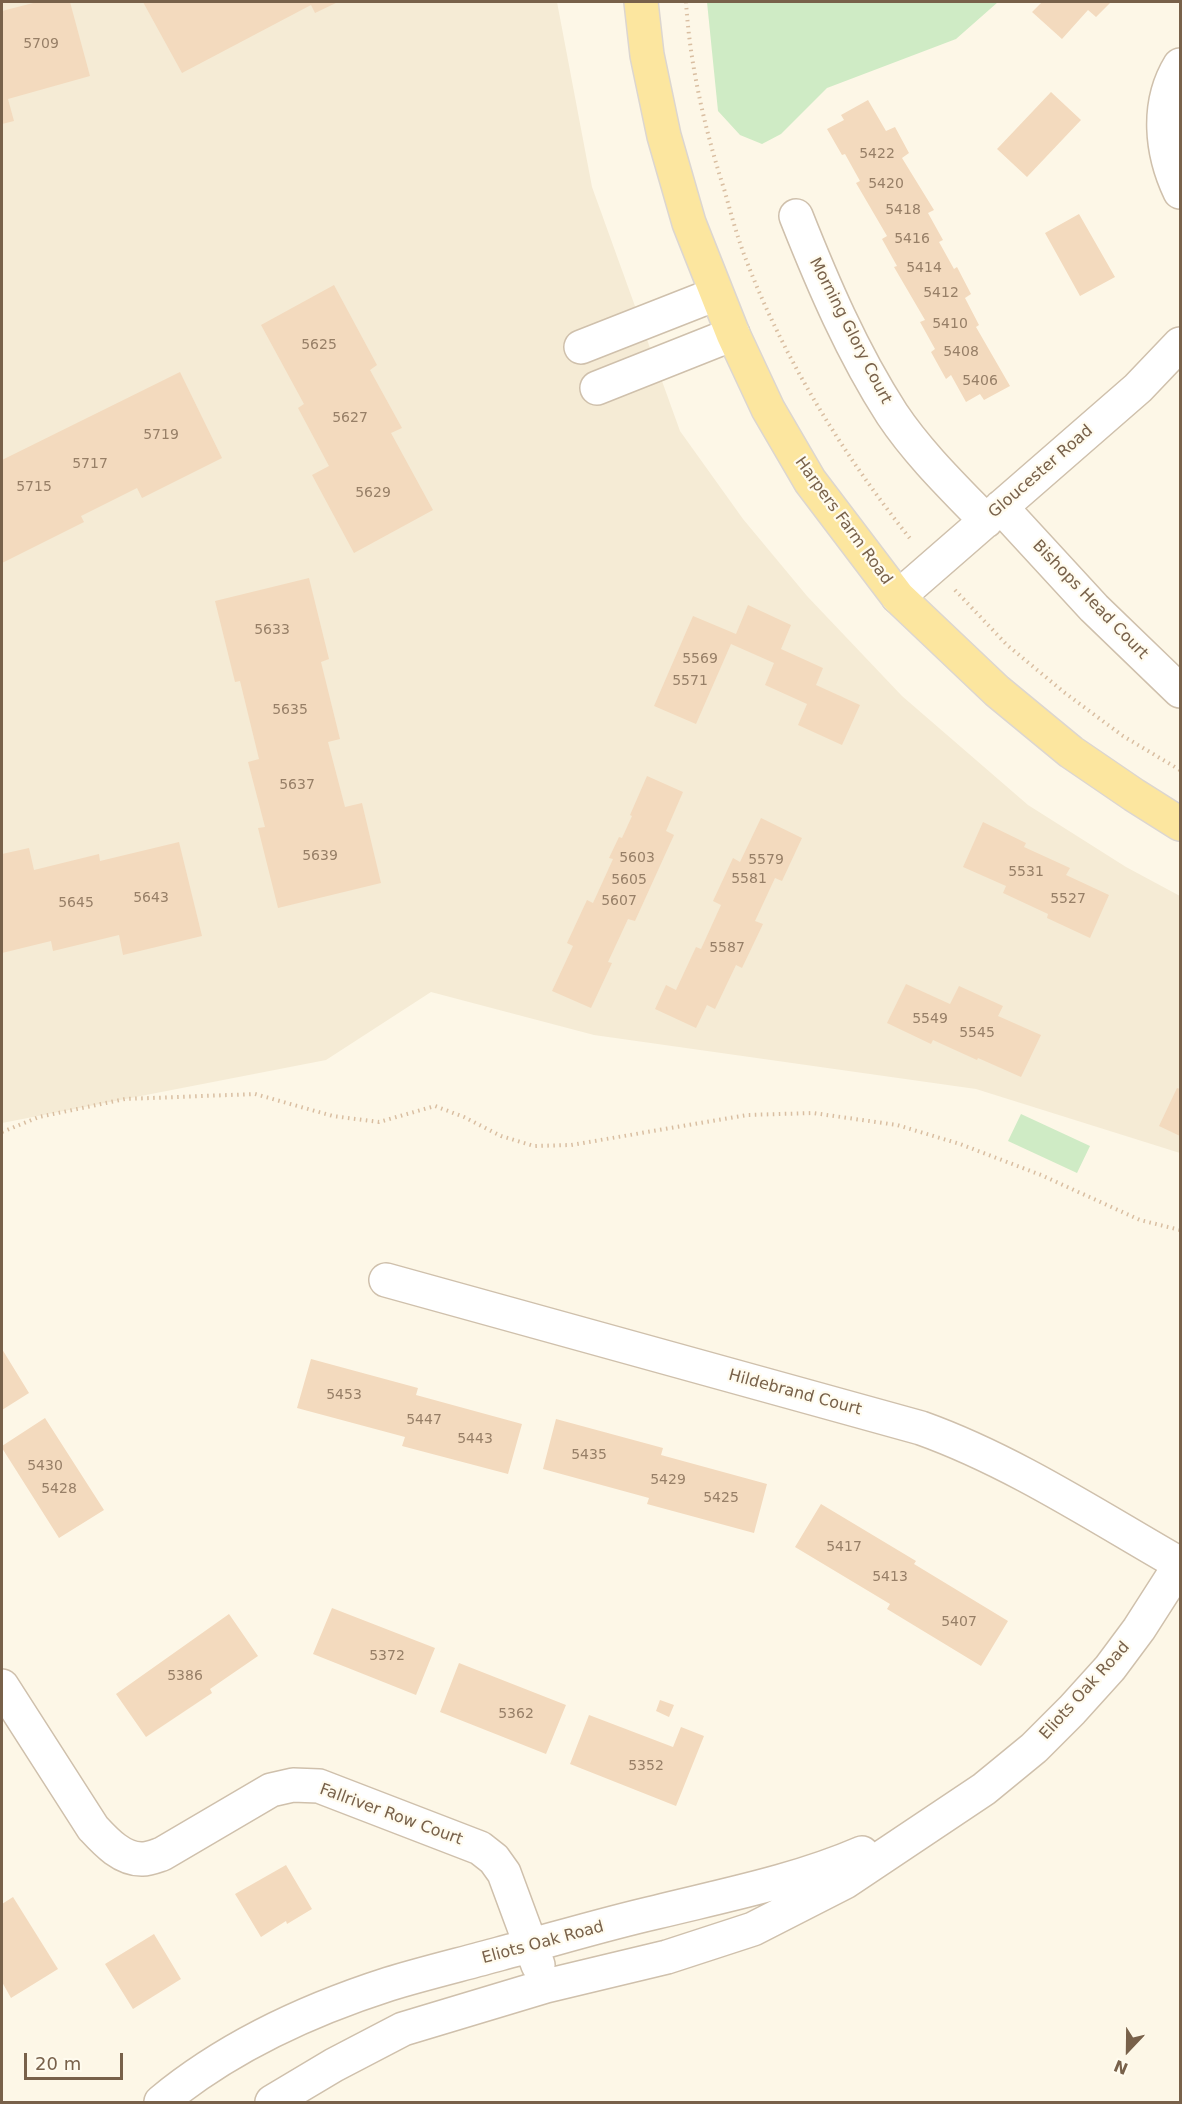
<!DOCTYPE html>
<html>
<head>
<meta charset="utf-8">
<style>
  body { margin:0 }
  #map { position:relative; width:1182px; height:2104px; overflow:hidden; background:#fdf7e7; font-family:"DejaVu Sans",sans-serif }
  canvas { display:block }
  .frame { position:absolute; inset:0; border:3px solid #78614a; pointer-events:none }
  .north { position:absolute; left:1098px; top:2020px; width:60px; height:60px; -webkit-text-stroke:4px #fffbee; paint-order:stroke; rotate:202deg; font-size:16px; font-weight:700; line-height:24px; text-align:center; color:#78614a }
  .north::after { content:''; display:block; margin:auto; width:21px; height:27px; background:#78614a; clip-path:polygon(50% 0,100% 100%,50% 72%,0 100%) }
  .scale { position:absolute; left:24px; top:2053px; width:99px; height:27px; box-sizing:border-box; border:3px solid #78614a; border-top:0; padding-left:8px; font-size:18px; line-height:21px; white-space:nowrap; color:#78614a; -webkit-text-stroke:4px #fffbee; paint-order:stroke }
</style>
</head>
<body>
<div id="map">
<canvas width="1182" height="2104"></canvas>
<div class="frame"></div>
<div class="north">N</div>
<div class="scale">20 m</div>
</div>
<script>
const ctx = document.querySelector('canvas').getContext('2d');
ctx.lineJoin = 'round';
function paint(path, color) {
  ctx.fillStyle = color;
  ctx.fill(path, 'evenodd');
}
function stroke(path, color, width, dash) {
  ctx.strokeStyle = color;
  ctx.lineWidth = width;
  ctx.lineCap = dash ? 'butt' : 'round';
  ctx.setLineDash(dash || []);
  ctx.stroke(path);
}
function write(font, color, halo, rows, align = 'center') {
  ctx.font = font + ' "DejaVu Sans",sans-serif';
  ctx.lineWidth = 4.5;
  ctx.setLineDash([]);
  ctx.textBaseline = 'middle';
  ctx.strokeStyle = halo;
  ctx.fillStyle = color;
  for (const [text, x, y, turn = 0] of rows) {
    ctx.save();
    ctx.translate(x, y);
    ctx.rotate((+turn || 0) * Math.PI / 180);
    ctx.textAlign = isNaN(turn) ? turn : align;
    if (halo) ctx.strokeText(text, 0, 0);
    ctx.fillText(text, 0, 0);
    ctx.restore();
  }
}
paint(new Path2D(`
  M2 2H557L592 187 680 431 743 519 807 596 902 696 1028 805 1126 867 1180 896V1153L976 1089 594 1035 431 992 326 1060 2 1123Z`), '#f5ebd5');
paint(new Path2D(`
  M707 2H998L956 39 827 88 781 134 762 144 740 135 718 111Z
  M1021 1114 1090 1146 1077 1173 1008 1141Z`), '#cfebc5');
paint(new Path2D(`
  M37 2H70L90 76 8 99 14 121 2 124V11Z
  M143 2H338L315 13 311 5 182 73Z
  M1042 2H1111L1096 17 1088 10 1062 39 1032 12Z
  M1051 92 1081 120 1027 177 997 149Z
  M868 100 886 131 895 127 909 153 902 158 934 210 928 213 943 240 939 242 954 269 957 267 971 294 965 298 979 325 976 327 1010 386 984 400 980 394 966 402 951 375 946 379 931 352 935 349 920 322 925 320 894 267 897 266 882 239 887 236 856 183 860 181 845 154 842 155 827 129 844 120 841 115Z
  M1079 214 1115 277 1080 296 1045 233Z
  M334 285 377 365 370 370 402 428 391 433 433 510 354 553 312 475 329 466 298 408 304 404 261 325Z
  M180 372 222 458 142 498 137 488 81 516 84 522 2 563V460Z
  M309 578 329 659 321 662 340 739 328 742 345 807 362 803 381 883 278 908 258 828 265 827 248 762 259 759 240 681 235 682 215 601Z
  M748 605 791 625 781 649 823 668 816 685 860 705 842 745 798 725 807 704 765 685 774 663 731 644 696 724 654 706 693 616 736 634Z
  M647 776 683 792 666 831 674 835 635 921 628 919 608 962 612 963 591 1008 552 991 573 946 567 943 587 900 593 903 613 859 609 858 619 837 622 838 632 816 630 815Z
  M761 818 802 838 782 881 775 878 755 921 763 924 742 968 736 965 715 1009 707 1005 696 1028 655 1009 666 985 676 990 696 947 701 949 721 905 713 901 733 858 740 862Z
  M983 822 1026 843 1024 847 1070 868 1066 875 1109 895 1090 938 1047 918 1048 914 1003 893 1006 886 963 867Z
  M179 842 202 936 123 955 119 935 53 951 51 941 2 953V854L29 848 34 870 99 854 100 861Z
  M906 984 950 1004 959 986 1003 1006 998 1016 1041 1035 1021 1077 978 1058 977 1060 933 1040 931 1044 887 1023Z
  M1177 1088 1180 1089V1136L1159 1126Z
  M2 1349 29 1393 2 1410Z
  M311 1359 418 1388 416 1395 522 1424 508 1474 402 1446 405 1437 297 1408Z
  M45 1418 104 1510 59 1538 2 1448V1446Z
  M556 1419 663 1448 661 1455 767 1484 754 1533 647 1504 649 1498 543 1469Z
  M821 1504 916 1561 914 1564 1008 1621 981 1666 887 1609 890 1604 795 1547Z
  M332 1608 435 1648 416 1695 313 1654Z
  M229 1614 258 1656 210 1689 212 1693 146 1737 116 1694Z
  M459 1663 566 1705 546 1754 440 1712Z
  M660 1700 674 1705 669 1717 656 1711Z
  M589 1715 673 1747 681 1727 704 1736 676 1806 570 1764Z
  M286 1865 312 1909 287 1924 286 1921 261 1937 235 1894Z
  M13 1897 58 1969 11 1998 2 1982V1904Z
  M154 1934 181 1979 133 2009 105 1964Z`), '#f3dabe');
const minor = new Path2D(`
  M1180 65C1156 104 1161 152 1180 192
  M796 216C823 284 852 352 892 414 918 453 953 487 986 521
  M581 347 716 294
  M597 388 733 334
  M1001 507 1094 608 1180 691
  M898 597 1138 388 1180 344
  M386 1280 921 1428C1013 1461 1096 1516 1180 1564
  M2 1686 93 1828C105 1841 122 1860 143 1859 149 1859 156 1856 162 1854L271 1790 293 1785 319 1786 480 1848 494 1859 504 1873 538 1965
  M161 2102C226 2048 308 2010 389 1984 425 1973 463 1964 499 1954 552 1940 604 1924 657 1912 726 1895 797 1881 862 1853
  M272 2102 334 2065 403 2029 546 1986 667 1957 753 1929 845 1882 984 1789 1034 1748 1072 1710 1110 1668 1139 1629 1180 1565`);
const major = new Path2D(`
  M641 2 647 55 664 136 689 223 733 334 768 409 810 481 898 597 997 691 1071 752 1134 795 1180 824`);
stroke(minor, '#cfc0ac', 36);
stroke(major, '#dcd6d0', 36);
stroke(new Path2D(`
  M686 2C690 66 705 130 725 192 731 214 737 236 745 257 784 360 844 456 912 541
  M955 590 1007 645 1065 693 1123 736 1180 770
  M2 1132 39 1117 125 1099 255 1094 333 1116 379 1122 435 1106 464 1117 501 1136 534 1146 571 1145 747 1115 813 1113 897 1125 960 1144 1041 1175 1140 1220 1180 1230`), '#d9bea1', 4, [1.5, 4.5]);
stroke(minor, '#fff', 33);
stroke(major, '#fce69f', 33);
write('14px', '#977f67', null, [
  ["5709",41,44],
  ["5422",877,154],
  ["5420",886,184],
  ["5418",903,210],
  ["5416",912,239],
  ["5414",924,268],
  ["5412",941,293],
  ["5410",950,324],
  ["5625",319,345],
  ["5408",961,352],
  ["5406",980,381],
  ["5627",350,418],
  ["5719",161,435],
  ["5717",90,464],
  ["5715",34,487],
  ["5629",373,493],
  ["5633",272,630],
  ["5569",700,659],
  ["5571",690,681],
  ["5635",290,710],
  ["5637",297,785],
  ["5639",320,856],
  ["5603",637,858],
  ["5579",766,860],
  ["5531",1026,872],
  ["5581",749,879],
  ["5605",629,880],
  ["5643",151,898],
  ["5527",1068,899],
  ["5607",619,901],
  ["5645",76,903],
  ["5587",727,948],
  ["5549",930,1019],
  ["5545",977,1033],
  ["5453",344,1395],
  ["5447",424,1420],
  ["5443",475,1439],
  ["5435",589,1455],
  ["5430",45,1466],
  ["5429",668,1480],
  ["5428",59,1489],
  ["5425",721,1498],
  ["5417",844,1547],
  ["5413",890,1577],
  ["5407",959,1622],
  ["5372",387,1656],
  ["5386",185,1676],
  ["5362",516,1714],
  ["5352",646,1766]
]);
write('16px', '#78614a', '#fffbee', [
  ["Morning Glory Court",850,331,63],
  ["Gloucester Road",1041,472,-41],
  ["Harpers Farm Road",843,521,54],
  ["Bishops Head Court",1090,600,46],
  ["Hildebrand Court",795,1393,15],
  ["Eliots Oak Road",1085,1691,-48],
  ["Fallriver Row Court",391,1815,20],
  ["Eliots Oak Road",543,1943,-15]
]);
</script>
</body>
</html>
